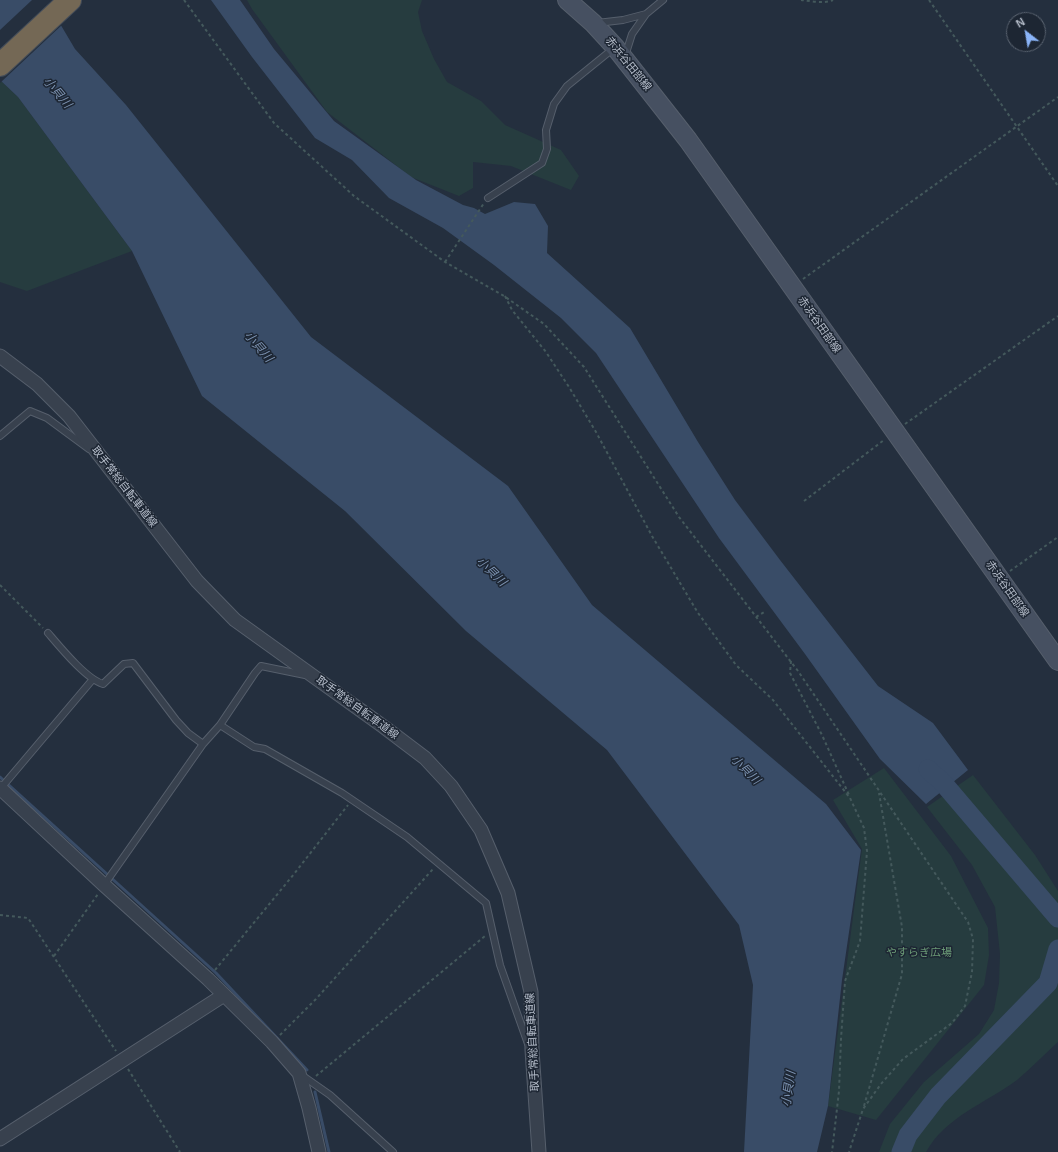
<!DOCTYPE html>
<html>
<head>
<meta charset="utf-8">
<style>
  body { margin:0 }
  #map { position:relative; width:1058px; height:1152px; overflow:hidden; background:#242f3e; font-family:Arial,sans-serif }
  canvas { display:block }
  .north { position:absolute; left:1006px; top:12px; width:40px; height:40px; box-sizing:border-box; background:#1d2633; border:1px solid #59626f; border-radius:50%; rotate:329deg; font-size:11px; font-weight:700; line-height:16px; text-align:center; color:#b4bcc9 }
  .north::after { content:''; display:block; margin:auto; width:14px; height:18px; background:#8ab4f8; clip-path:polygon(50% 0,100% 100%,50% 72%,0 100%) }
</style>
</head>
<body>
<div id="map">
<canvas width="1058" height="1152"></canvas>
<div class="north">N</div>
</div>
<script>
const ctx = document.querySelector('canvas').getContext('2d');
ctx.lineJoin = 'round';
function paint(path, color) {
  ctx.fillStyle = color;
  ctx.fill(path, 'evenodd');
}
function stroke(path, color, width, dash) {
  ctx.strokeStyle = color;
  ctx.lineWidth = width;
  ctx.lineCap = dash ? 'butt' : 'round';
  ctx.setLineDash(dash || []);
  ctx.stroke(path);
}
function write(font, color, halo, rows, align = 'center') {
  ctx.font = font + ' Arial,"Noto Sans JP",sans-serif';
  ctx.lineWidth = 3;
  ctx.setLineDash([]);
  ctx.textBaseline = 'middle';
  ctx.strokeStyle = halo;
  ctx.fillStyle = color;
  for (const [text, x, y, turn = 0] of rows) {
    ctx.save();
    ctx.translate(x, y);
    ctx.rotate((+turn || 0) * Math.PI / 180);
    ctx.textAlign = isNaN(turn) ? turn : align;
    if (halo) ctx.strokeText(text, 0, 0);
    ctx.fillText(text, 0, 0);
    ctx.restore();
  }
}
paint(new Path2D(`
  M247 0H422L418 12 422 31 434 59 447 82 481 101 505 125 561 150 579 176 571 190 511 166 473 162V188L459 196 411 177 327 112 252 9Z
  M0 80 18 97 132 251 27 291 0 282Z
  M884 768 951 856 988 928 989 955 984 985 876 1120 828 1106 862 849 833 800Z
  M973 775 1035 855 1058 891V1042C1045 1054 1031 1068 1017 1080 986 1103 945 1117 926 1152H879L890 1124 924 1082 979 1034 994 1010 999 983 1000 954 995 907 972 865 927 807Z`), '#263c3f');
paint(new Path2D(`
  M0 0H46L75 49 126 105 311 337 508 486 592 605 826 804 861 850 842 980 828 1106 817 1152H744L753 985 739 925 607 750 466 631 345 511 202 396 132 251 18 97 0 80Z
  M211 0H240L274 49 334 121 416 180 463 205 474 208 485 214 514 202 535 204 548 226 547 253 630 328 698 442 735 500 780 560 878 686 933 723 968 770 926 804 880 759 805 654 719 538 596 353 561 318 494 265 443 228 389 198 352 160 315 138 252 57Z`), '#394c67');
paint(new Path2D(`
  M32 0H49L63 24 0 83V30Z`), '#242f3e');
stroke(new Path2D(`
  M0 777 216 973 307 1070
  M315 1092 329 1152`), '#394c67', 3);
stroke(new Path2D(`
  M928 769 944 784 1058 918
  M901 1152 908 1135 938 1096 1048 983 1058 949`), '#394c67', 19);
const lane = new Path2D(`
  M646 14 663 0
  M597 23 623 20 646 14 632 34 625 56
  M488 198 542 163 547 149 546 130 554 104 567 86 614 48
  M0 436 30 411 47 418 89 449
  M48 633C60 647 86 679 103 684L124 664 133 663 176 720 188 733 203 744
  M220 725 254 747 265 749 342 793 407 837 486 903 500 965 528 1044
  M1 788 93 679
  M104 885 203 744 220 725 255 673 261 666 305 675
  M300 1074 330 1095 393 1152`);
const street = new Path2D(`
  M0 356 37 384 69 416 197 581 235 620 384 727 425 758 451 786 481 830 508 893 531 992 532 1050 539 1152
  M0 788 104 885 208 979 272 1042 299 1073 309 1108 319 1152
  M0 1139 224 995`);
const secondary = new Path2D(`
  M567 0 593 23 615 47 688 140 1058 661`);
const highway = new Path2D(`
  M0 65 70 0`);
stroke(lane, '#565f6c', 8);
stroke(street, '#565f6c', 15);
stroke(secondary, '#565f6c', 20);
stroke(highway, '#434c59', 24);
stroke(new Path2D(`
  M184 0 274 123 354 196 445 262 504 296 544 324 584 367 679 517 798 671 968 922 973 939 972 972 965 1006 952 1023 903 1059 881 1084 863 1109 849 1152
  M801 0C811 1 824 4 833 0
  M929 0 1058 186
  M445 262 484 203
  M803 279 1058 97
  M505 296 512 310 546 352 569 387 596 432 652 536 698 613 736 665 773 700 850 798 864 828 867 851 860 941 845 981 841 1039 839 1091 832 1152
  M905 424 1058 316
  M804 501 884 440
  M1010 571 1058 537
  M0 585 43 628
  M756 617 766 611
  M791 661 790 673 822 735 849 795
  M0 915 28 918 116 1051
  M54 956 98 894
  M215 970 294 874 348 805
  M280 1035 316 999 433 869
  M128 1069 180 1152
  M316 1076 485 936
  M864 1106 902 974V927L879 793`), '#44595c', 2, [3, 3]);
stroke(lane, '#38414e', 6);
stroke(street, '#38414e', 13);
stroke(secondary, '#465061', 18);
stroke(highway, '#746855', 22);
write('11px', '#b4bcc9', '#1d2633', [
  ["赤浜谷田部線",628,64,51],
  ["赤浜谷田部線",819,325,55],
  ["取手常総自転車道線",124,487,52],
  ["赤浜谷田部線",1007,589,55],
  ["取手常総自転車道線",357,708,36],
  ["取手常総自転車道線",533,1042,-93]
]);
write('11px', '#6b9a76', '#1d2633', [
  ["やすらぎ広場",919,953]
]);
write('italic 12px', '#7c92b1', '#1d2633', [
  ["小貝川",57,93,50],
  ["小貝川",258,347,49],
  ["小貝川",491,572,44],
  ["小貝川",745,770,45],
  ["小貝川",789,1089,-82]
]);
</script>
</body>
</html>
